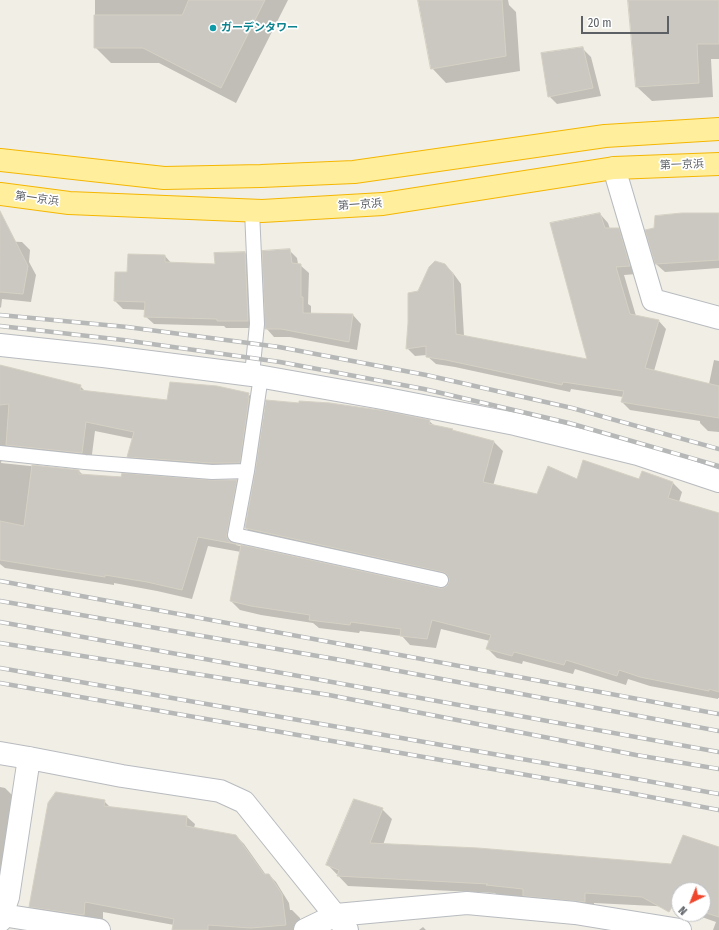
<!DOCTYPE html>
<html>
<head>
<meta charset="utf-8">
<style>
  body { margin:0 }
  #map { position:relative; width:719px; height:930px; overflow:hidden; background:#f0eee5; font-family:"Fira Sans Condensed",sans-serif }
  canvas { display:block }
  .north { position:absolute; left:671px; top:882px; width:40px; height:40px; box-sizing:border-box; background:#fff; border:1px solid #bec0c2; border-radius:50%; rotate:223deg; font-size:11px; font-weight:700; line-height:16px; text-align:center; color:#5d6166 }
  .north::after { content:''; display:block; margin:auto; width:14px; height:18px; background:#ef462c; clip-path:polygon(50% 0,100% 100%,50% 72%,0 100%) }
  .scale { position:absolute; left:581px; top:16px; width:88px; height:18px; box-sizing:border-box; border:2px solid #5d6166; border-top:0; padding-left:5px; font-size:12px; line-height:14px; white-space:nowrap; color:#5d6166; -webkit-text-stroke:3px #fff; paint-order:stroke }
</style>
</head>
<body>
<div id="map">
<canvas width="719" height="930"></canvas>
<div class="north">N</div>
<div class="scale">20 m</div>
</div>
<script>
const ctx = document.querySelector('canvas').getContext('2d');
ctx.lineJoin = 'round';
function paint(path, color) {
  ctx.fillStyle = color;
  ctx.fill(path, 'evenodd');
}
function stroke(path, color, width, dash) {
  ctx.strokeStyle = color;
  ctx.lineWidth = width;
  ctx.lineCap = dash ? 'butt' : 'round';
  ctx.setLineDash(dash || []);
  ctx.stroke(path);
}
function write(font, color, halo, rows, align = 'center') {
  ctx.font = font + ' "Fira Sans Condensed","Noto Sans JP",sans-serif';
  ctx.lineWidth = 3.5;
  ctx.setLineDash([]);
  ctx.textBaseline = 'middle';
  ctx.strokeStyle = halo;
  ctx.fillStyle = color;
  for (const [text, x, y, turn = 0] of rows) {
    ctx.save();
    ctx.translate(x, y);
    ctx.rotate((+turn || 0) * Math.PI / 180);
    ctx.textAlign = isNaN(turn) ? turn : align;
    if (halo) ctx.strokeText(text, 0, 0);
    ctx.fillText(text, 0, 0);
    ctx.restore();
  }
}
paint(new Path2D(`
  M95 0H288L236 103 159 63H111L95 47Z
  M419 0H508L509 5 516 12 520 71 446 83 432 68Z
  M629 0H719V59H711L713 97 652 101 637 87Z
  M582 48 591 57 601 96 557 104 549 96Z
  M600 214 608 223 610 229H618L627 237 637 274 624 275 636 316 658 320 666 329 654 371 709 384 714 360 719 361V432L708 431 700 423V421L630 410 622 402 623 397 571 389 570 392 455 367 436 364 427 356V355L415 356 407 348 419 292 445 265 453 273 461 284 464 336 589 361Z
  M719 214V268L665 272 656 264Z
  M0 241 22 242 30 250 29 262 36 275 31 302 2 299 1 308 0 307Z
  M289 250 297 258 298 264 300 265 309 273 308 304 311 306V314L353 315 361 324 357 350 290 337H274L266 328Z
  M245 253 253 261 256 328H226L224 326 154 324 145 316 146 310 123 309 115 301 116 273 128 274 129 255 165 256 172 264 216 265Z
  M0 369 80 386 85 391 167 402 248 394 258 403 249 472 138 466 128 457 134 439 95 431 91 462 2 458 1 463 79 471 83 475 211 481H236L246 490 236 545 439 589H444L448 586 450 580 255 537 246 528 429 421 435 426 494 442 503 451 493 486 537 495 578 480H640L642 473 673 483 682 492 679 502 719 524V698H718V699L650 686 628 679 626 685 575 669 573 674 523 661 522 664 497 658 488 649 490 641 441 629 436 648 410 645 402 636 360 631 359 633 319 628 313 623 261 615 240 610 231 601 241 552 208 546 192 599 157 591 114 583V585L5 568 0 564Z
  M0 787 5 788 13 796 0 876Z
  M104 801 111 808 187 817 195 824 194 828 236 836 244 844 266 875 268 874 276 882 289 903 290 910H292L300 918 301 930H173L174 925 103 912V924L38 914 31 906Z
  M382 809 392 819 383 845 672 865 719 849V930H713L716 922 693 914H703V890H679V909L674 907 594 903V911L497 895 495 893 348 886 328 865Z
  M423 927 426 930H419Z`), '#0003');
const building = new Path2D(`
  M189 0H265L221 88 143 48H94V15H182Z
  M418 0H502L506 56 431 69Z
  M628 0H719V44H697L699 83 636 87Z
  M583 47 593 88 548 97 541 53Z
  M0 211 28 266 23 294 0 292Z
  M600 213 605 228H619L630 266 616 267 630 314 659 320 645 368 719 386V418L621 402 624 391 563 382 562 385 446 360 426 357V346L406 349 408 323V293L418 291 429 267 435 261 445 264 453 274 456 334 587 359 550 223Z
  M682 213H719V260L655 264 645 230 654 228 655 216Z
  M290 249 292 263 301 264V297H303V313L353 314 349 342 281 329H265L262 251Z
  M245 252 248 321H217V319L144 317 145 302 114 301 115 272H127L128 254 165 255V262L215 264 214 253Z
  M0 365 81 385 80 390 167 400 170 382 217 386 249 393 248 398H249L240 463H212L127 457 134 432 86 422 82 453 6 445 9 404 0 405Z
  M266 400 299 403V401L330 403 386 411 430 420 429 424 453 429 452 430 494 441 483 482 537 494 548 466 577 479 583 460 639 479 642 471 673 482 668 498 719 513V692L709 689V691L640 677 619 670 617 676 566 660 564 665 514 652 512 656 486 649 491 635 432 620 427 639 400 636 401 629 351 622 350 625 309 620 310 615 251 606 230 601 241 545 198 537 182 590 147 582 105 575V577L0 560V521L24 526 32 465 79 470V474L121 477 122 473 211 480H237L227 534V538L230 542 233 543 439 588H443L447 586 449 582V578L447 574 443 572 245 528 255 472Z
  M56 792 105 800 104 806 187 816 186 826 236 835 264 874H269L282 894 286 925 251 928 208 925V930H172L174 919 85 902 84 915 29 907 48 803Z
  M354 799 383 808 370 843 478 848 671 864 683 835 719 847V917L703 912V890H679V903L675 902 669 912 642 897 585 893V902L523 896V889L486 885 488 884 337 876 339 870 326 865Z`);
paint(building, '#cbc8c2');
stroke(building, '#d5d0c3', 1);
const service = new Path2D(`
  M252 375 257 324 252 211
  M261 376 247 471 235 535 441 580
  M0 453 85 462 212 472 247 471`);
const minor = new Path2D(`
  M614 168 653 300 719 318
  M0 345 103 356 252 375 382 398 515 424 638 454 719 481
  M2 915 99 930
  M305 930 336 915 467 903 575 913 680 930`);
const tertiary = new Path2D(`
  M0 753 29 758 122 776 220 791 244 802 347 930
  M0 921 8 897 29 758`);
const trunk = new Path2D(`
  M0 160 164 178 261 176 354 172 605 136 719 129
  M0 194 69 203 262 211 383 204 614 168 719 164`);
stroke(service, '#b8bbbf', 16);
stroke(minor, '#b8bbbf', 24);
stroke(tertiary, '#b8bbbf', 24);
stroke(trunk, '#f5b600', 24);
stroke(service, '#fff', 14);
stroke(minor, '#fff', 22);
stroke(tertiary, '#fff', 22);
stroke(trunk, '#ffef9c', 22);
const rail = new Path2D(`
  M0 315 127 327 279 347 426 375 572 408 719 449
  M0 326 123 340 280 362 424 389 569 423 719 466
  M0 581 719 714
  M0 601 335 659 719 731
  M0 622 719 752
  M0 643 329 695 636 755 719 769
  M0 668 625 777 719 794
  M0 683 624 792 719 810`);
stroke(rail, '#b6b7b7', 4.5);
stroke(rail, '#fff', 3, [9]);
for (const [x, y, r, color] of [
  [213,28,4,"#0f9aa8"]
]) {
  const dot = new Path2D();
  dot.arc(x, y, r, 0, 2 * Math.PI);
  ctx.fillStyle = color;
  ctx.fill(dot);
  stroke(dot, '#fff', 1.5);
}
write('bold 11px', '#0d838f', '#fff', [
  ["ガーデンタワー",221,28]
], 'left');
write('11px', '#5d6166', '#fff', [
  ["第一京浜",682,165,-2],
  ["第一京浜",37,199,8],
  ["第一京浜",360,205,-4]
]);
</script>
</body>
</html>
